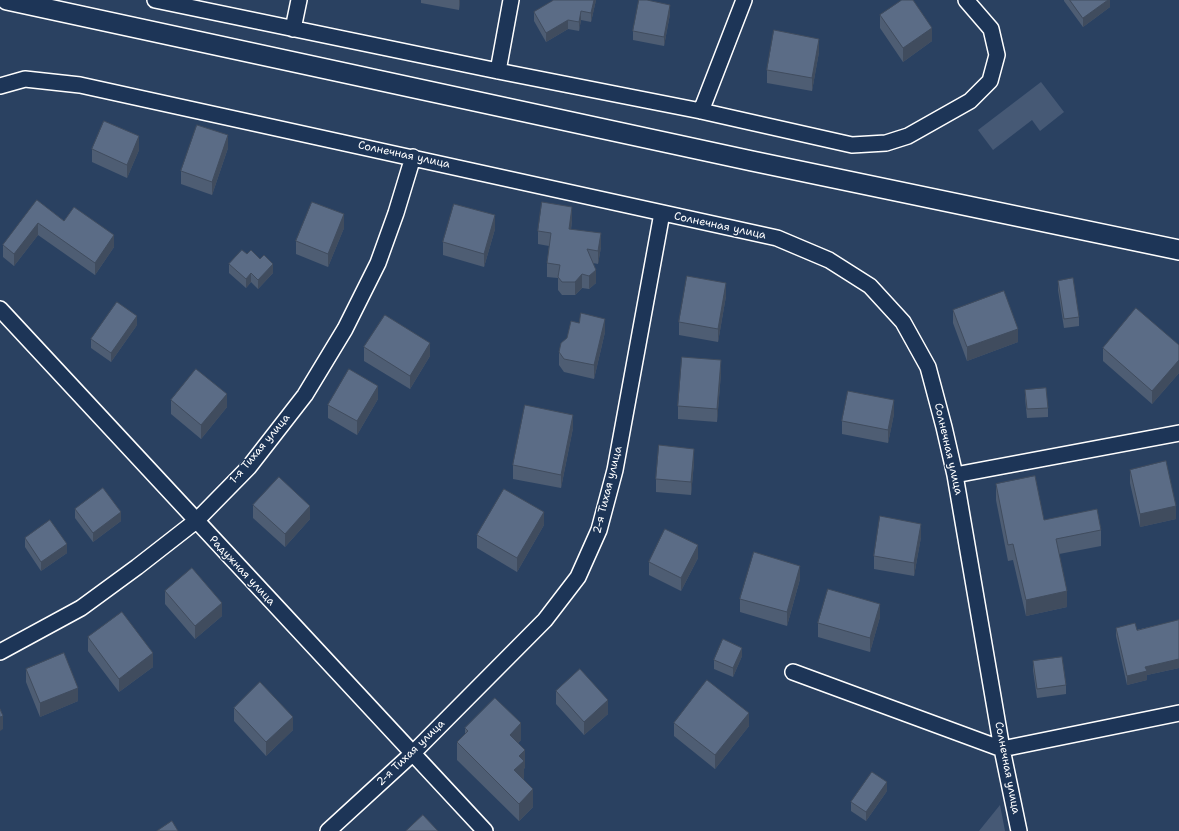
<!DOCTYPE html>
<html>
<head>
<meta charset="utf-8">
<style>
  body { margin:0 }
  canvas { display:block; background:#2a4161 }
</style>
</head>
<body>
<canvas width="1179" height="831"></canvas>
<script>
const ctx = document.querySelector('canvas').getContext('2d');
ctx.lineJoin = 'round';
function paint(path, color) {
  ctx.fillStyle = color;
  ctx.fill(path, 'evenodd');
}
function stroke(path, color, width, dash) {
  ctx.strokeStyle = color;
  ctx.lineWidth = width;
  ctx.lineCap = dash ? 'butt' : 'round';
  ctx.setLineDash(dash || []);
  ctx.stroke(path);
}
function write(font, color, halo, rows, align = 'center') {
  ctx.font = font + ' "Shantell Sans",sans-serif';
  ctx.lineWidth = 3;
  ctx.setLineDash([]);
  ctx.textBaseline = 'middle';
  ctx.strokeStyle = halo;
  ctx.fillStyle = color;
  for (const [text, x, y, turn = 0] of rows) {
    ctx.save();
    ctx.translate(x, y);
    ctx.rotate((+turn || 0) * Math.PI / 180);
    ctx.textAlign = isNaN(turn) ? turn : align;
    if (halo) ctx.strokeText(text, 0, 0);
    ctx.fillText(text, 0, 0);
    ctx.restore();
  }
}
paint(new Path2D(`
  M1041 82 1064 112 1040 131 1032 120 993 150 978 130Z
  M1000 805 1005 831H979Z`), '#465975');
const minor = new Path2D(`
  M155 0 498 71 701 111 852 145 886 143 908 136 970 101 990 81 997 55 991 29 966 0
  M293 29 299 0
  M498 71 511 0
  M0 86 25 79 80 85 777 238 829 260 870 286 903 322 928 367 944 427 955 475 1002 749 1019 831
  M701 111 744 0
  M0 309 485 831
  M955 475 1179 433
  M0 652 81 608 137 567 196 521 249 467 305 395 345 329 378 263 396 213 413 157
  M793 672 1002 749 1179 713
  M328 831 412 754 545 620 578 577 599 530 615 470 662 213`);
const tertiary = new Path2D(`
  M7 0 752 161 1179 250`);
stroke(minor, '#fff', 18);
stroke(tertiary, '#fff', 22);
stroke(minor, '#1d3557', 15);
stroke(tertiary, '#1d3557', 19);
paint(new Path2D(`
  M421 0H460L459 10 421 3Z
  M554 0H596L591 22 581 20 579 31 568 29 546 42 534 21V12Z
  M1064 0H1110V7L1083 27 1064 1Z
  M670 14 664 46 633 40V31Z
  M880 15 932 41 903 62 880 28Z
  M819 52 812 91 767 83V70Z
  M228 148 212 195 181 184V171Z
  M92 149 139 150 127 178 92 162Z
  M37 200 64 221 114 247 95 275 38 235 14 266 3 257V245Z
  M572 220 571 230 601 247 598 264 593 263 596 283 589 289 582 288 575 295H562L558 290V278L547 277V263L549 246 538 244V231Z
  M344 228 328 267 296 254V241Z
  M495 229 484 267 443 255V242Z
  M247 254 273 273 258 289 251 282 246 288 229 273V264Z
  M1058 281 1079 317V326L1064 328 1058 290Z
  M726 296 718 342 679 335V322Z
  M953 310 1018 342 967 361 953 323Z
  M137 325 111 362 91 348V339Z
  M605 332 594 379 564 372 559 365V352Z
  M1179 345V373L1152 404 1103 361V348Z
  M364 347 430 356 410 389 364 361Z
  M721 373 717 422 678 419V406Z
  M1025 390 1048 408V417L1027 418 1025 398Z
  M378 399 357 435 328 418V405Z
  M171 400 227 407 201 439 171 414Z
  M894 414 888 443 842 434V421Z
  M573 428 561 488 513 479V465Z
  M694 462 691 495 656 492V479Z
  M1130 470 1176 519 1140 527 1130 483Z
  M996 484 1044 520 1101 530V546L1059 554 1067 607 1026 616 1013 560 1008 561 996 500Z
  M253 505 310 519 285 547 253 518Z
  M75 509 121 521 93 542 75 518Z
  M544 525 517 572 477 548V535Z
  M921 537 914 576 874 569V556Z
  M25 538 67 553 41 571 25 547Z
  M698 558 681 591 649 575V562Z
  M800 579 787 626 740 612V599Z
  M165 591 222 616 195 639 165 604Z
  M880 617 870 652 818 637V623Z
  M1179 620V668L1147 675V680L1127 685 1116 636V628L1137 630Z
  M88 637 153 667 119 692 88 651Z
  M742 656 733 677 714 669V660Z
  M1033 661 1066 685V694L1037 698 1033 670Z
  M26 669 78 701 40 717 26 682Z
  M556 691 608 714 584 735 556 704Z
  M234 708 293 730 266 756 234 721Z
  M674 723 749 726 715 769 674 736Z
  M465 728 521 740 518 743 525 767 524 769V778L523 779 533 807 519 821 457 760V742L465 735Z
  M887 791 866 821 851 811V802Z`), '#4e5d73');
paint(new Path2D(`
  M459 0H460L459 10Z
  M594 0H596L591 22V13Z
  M1108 0H1110V7L1083 27V18Z
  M670 5V14L664 46V37Z
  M581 11V20L579 31V22Z
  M568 20V29L546 42V33Z
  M932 28V41L903 62V48Z
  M819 39V52L812 91V78Z
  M228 135V148L212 195V182Z
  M139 136V150L127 178V165Z
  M572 207V220L569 243V229Z
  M344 214V228L328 267V254Z
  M495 215V229L484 267V254Z
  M38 223V235L14 266V254Z
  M601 233V247L598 264V251Z
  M114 235V247L95 275V263Z
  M273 264V273L258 289V280Z
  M596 270V283L589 289V276Z
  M251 273V282L246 288V279Z
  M582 274V288L575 295V282Z
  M726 283V296L718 342V329Z
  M137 316V325L111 362V353Z
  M605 319V332L594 379V365Z
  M1018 329V342L967 361V347Z
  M430 343V356L410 389V376Z
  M721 360V373L717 422V409Z
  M1179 360V373L1152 404V391Z
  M378 386V399L357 435V421Z
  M227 394V407L201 439V425Z
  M894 400V414L888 443V430Z
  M573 415V428L561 488V475Z
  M694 449V462L691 495V482Z
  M310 506V519L285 547V534Z
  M1176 506V519L1140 527V514Z
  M121 512V521L93 542V533Z
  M544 512V525L517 572V558Z
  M921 524V537L914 576V563Z
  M67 544V553L41 571V562Z
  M698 545V558L681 591V578Z
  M800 566V579L787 626V612Z
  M1067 591V607L1026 616V600Z
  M222 603V616L195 639V626Z
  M880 604V617L870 652V638Z
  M742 648V656L733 677V668Z
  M153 653V667L119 692V679Z
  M1179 659V668L1147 675V680L1127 685V676L1145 667Z
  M78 688V701L40 717V703Z
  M608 700V714L584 735V722Z
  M749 713V726L715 769V755Z
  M3 716V729L0 731V717Z
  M293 717V730L266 756V742Z
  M521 723V740L510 752V735Z
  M525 750V767L524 769V778L514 788V770L519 756Z
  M887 782V791L866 821V812Z
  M533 789V807L519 821V804Z`), '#404c5e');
const building = new Path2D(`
  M554 0H594L591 13 581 11 579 22 568 20 546 33 534 12Z
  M639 0H647L670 5 664 37 633 31Z
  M902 0H913L932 28 903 48 880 15Z
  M1070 0H1108L1083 18Z
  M774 30 819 39 812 78 767 70Z
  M104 121 139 136 127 165 92 149Z
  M197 125 228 135 212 182 181 171Z
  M37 200 64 221 74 207 114 235 95 263 38 223 14 254 3 245Z
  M312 202 344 214 328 254 296 241Z
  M542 202 572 207 569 229 601 233 598 251 587 249 596 270 589 276 582 274 575 282H562L558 277 560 265 547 263 551 233 538 231Z
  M454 204 495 215 484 254 443 242Z
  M242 250 247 254 251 250 260 259 264 255 273 264 258 280 251 273 246 279 229 264Z
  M687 276 726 283 718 329 679 322Z
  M1073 278 1079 317 1064 319 1058 281Z
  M1004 291 1018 329 967 347 953 310Z
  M117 302 137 316 111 353 91 339Z
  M1136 308 1179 345V360L1152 391 1103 348Z
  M581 313 605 319 594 365 564 359 559 352 561 343 567 338 571 321 579 323Z
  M385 315 430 343 410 376 364 347Z
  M682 357 721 360 717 409 678 406Z
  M196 369 227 394 201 425 171 400Z
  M349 369 378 386 357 421 328 405Z
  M1046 388 1048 408 1027 409 1025 390Z
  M848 391 894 400 888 430 842 421Z
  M525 405 573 415 561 475 513 465Z
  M659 445 694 449 691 482 656 479Z
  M1166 461 1176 506 1140 514 1130 470Z
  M1035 476 1044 520 1097 509 1101 530 1056 539 1067 591 1026 600 1013 544 1008 545 996 484Z
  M279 477 310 506 285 534 253 505Z
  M103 488 121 512 93 533 75 509Z
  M504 489 544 512 517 558 477 535Z
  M880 516 921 524 914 563 874 556Z
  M50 520 67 544 41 562 25 538Z
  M665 529 698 545 681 578 649 562Z
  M754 552 800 566 787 612 740 599Z
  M192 568 222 603 195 626 165 591Z
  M828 589 880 604 870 638 818 623Z
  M122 612 153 653 119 679 88 637Z
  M1179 620V659L1145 667 1147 671 1127 676 1116 628 1135 623 1137 630Z
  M723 639 742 648 733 668 714 660Z
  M64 653 78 688 40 703 26 669Z
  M1062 657 1066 685 1037 689 1033 661Z
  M580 669 608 700 584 722 556 691Z
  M707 680 749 713 715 755 674 723Z
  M260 682 293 717 266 742 234 708Z
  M495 698 521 723 510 735 525 750 519 756 524 761 514 770 533 789 519 804 457 742 468 731 465 728Z
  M0 709 3 716 0 717Z
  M872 772 887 782 866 812 851 802Z
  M423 815 438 831H406Z
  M172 821 178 831H157Z`);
paint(building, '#5b6c86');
stroke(building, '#404c5e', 1);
write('11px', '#fff', '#1d3557', [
  ["Солнечная улица",404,155,12],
  ["Солнечная улица",720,226,12],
  ["1-я Тихая улица",260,449,-50],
  ["Солнечная улица",948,449,77],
  ["2-я Тихая улица",608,490,-76],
  ["Радужная улица",242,571,47],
  ["2-я Тихая улица",411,753,-44],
  ["Солнечная улица",1007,768,79]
]);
</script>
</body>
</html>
